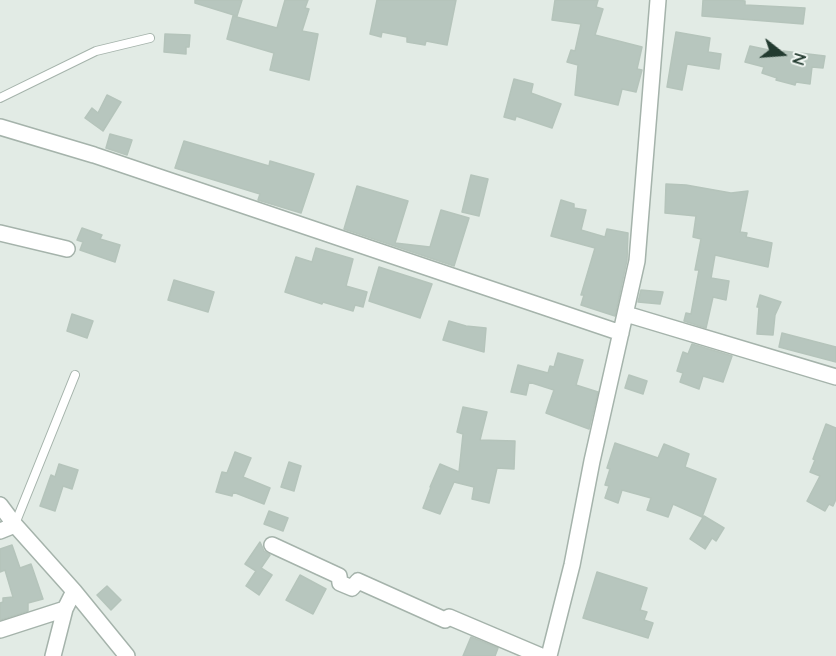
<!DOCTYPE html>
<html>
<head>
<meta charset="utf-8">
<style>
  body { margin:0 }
  #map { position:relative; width:836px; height:656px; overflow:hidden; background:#e2ebe5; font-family:Quicksand,sans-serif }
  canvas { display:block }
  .north { position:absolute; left:752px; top:24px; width:60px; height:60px; -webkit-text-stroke:4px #f2f8f4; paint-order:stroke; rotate:107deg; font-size:16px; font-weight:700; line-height:24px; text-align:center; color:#233b30 }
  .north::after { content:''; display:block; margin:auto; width:21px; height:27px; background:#233b30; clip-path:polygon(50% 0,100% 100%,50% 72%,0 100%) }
</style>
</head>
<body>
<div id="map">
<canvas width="836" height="656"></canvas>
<div class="north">N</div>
</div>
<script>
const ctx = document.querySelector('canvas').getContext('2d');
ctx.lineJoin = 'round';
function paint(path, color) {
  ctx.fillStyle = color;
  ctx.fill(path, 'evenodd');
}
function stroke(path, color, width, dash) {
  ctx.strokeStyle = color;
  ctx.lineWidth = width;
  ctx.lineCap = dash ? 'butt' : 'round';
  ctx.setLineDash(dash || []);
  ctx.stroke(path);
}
const building = new Path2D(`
  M195 0H242L237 16 195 3Z
  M285 0H308L305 8 309 9 302 31 318 34 309 80 270 70 274 53 227 39 233 16 277 28Z
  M377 0H456L447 45 426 41 425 45 407 42V37L382 32 381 37 370 34Z
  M555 0H598L596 7 603 9 595 35 642 47 637 69 642 70 636 92 622 89 618 105 575 95 578 65 567 62 571 50 575 51 581 24 552 20Z
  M703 0H737L745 1V5L805 8 803 24 702 16Z
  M676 32 710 38 708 52 721 54 719 69 687 64 682 90 667 87Z
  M165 34 190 35 189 47H186V54L164 52Z
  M750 46 783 53V51L825 56 823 68 812 67 810 84 796 82 795 85 776 80 777 78 762 73 764 67 745 62Z
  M514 79 533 84 531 93 561 104 552 128 516 116 515 120 504 117Z
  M107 95 121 102 103 131 85 118 92 108 98 113Z
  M110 134 132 140 127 155 106 148Z
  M184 141 269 166 270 161 314 174 301 213 258 200 260 194 175 168Z
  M471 175 488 179 479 216 462 212Z
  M666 184 686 185 731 193 748 191 740 232 747 233 746 237 772 243 768 267 715 255 711 278 729 281 726 300 713 297 706 328 684 321 686 313 691 314 699 270H695L701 239 693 237 696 216 665 213Z
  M357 186 408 201 395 243 430 247 441 210 469 218 454 266 344 229Z
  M561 200 574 204V208L586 210 581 230 605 237 607 229 628 233 627 260 615 316 581 305 584 295H581L595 248 551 236Z
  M82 228 102 235 100 239 120 245 115 262 80 250 83 242 77 240Z
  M316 248 353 259 346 286 367 292 363 307 355 305 353 311 323 302 322 304 285 292 296 257 312 262Z
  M379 267 432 284 420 318 369 301Z
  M174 280 214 292 208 312 168 300Z
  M641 290 663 292 660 304 638 302Z
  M760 295 781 302 775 315 773 335 757 334 759 307H757Z
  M72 314 93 321 87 338 67 331Z
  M449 321 466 326 486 328 484 352 443 340Z
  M782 333 836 347V362L779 347Z
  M692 344 732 356 723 382 703 376 699 389 680 382 683 373 677 371 683 352 688 354Z
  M558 353 583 360 576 385 598 392 589 429 546 413 554 390 529 382 526 395 511 392 518 365 548 373 550 366 554 367Z
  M629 375 647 381 643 394 625 388Z
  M463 407 487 412 480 440 515 441 514 469 497 468 489 503 472 499 474 487 454 482 440 514 423 508 431 487H430L440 464 459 472 463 434 457 432Z
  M826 424 836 428V499L833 506 829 504 825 511 807 501 820 476 810 472 815 460 813 459Z
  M615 443 658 458 664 444 689 454 685 467 716 479 702 517 673 504 668 517 647 510 651 498 622 490 618 503 605 498 609 486 605 485 610 469 607 468Z
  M235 452 251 458 243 477 270 488 264 504 233 492 232 496 216 492 222 472 227 473Z
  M289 462 301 466 294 491 281 487Z
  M59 464 78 470 72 489 63 486 55 511 40 506 51 475 55 477Z
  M269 511 288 518 283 531 264 524Z
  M704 516 724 528 716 541 712 538 705 549 690 539Z
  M260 542 264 551 270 555 261 568 272 575 259 595 246 586 256 571 245 564Z
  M12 545 20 568 31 564 43 599 28 603V611L0 620V603L3 602V598L13 597 5 570 0 572V549Z
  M597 572 647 588 640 610 647 612 644 620 653 623 648 638 583 618Z
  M300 575 326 589 313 614 286 600Z
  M107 586 121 600 111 610 97 595Z
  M471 637 498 648 495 656H463Z`);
paint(building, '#b7c6be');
stroke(building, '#b5c4bb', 1.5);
const lane = new Path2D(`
  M0 98 96 51 150 38
  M15 524 75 375`);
const street = new Path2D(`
  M0 127 94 155 621 333
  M0 233 67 249
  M626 314 836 377
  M0 505 15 525 74 591 127 656
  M0 531 15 525
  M272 545 339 576 340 583 352 588 358 581 445 620 449 617 541 656
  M0 630 65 609
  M53 656 65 609 74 591
  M549 656 572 565 592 461 637 261 658 0`);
stroke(lane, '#a5b3ab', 10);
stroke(street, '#a5b3ab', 18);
stroke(lane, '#fff', 8);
stroke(street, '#fff', 15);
</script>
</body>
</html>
